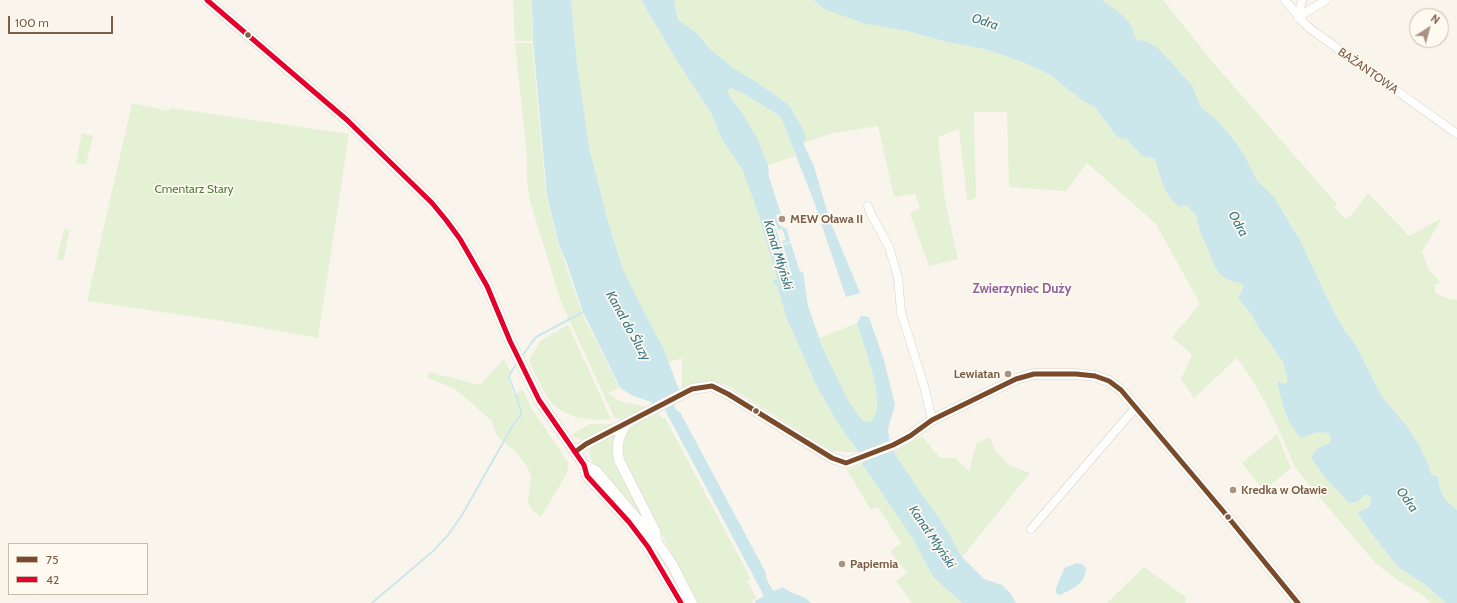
<!DOCTYPE html>
<html>
<head>
<meta charset="utf-8">
<style>
  body { margin:0 }
  #map { position:relative; width:1457px; height:603px; overflow:hidden; background:#f9f5ec; font-family:Cabin,sans-serif }
  canvas { display:block }
  .legend { position:absolute; left:8px; top:543px; width:140px; height:52px; box-sizing:border-box; background:#fffaf0; border:1px solid #cbbbad; margin:0; padding:5px 7px; list-style:none; font-size:12px; color:#7c5d48 }
  .legend li { display:flex; align-items:center; gap:8px; height:20px }
  .legend b { width:20px; border:1px solid #cbbbad }
  .north { position:absolute; left:1409px; top:8px; width:40px; height:40px; box-sizing:border-box; background:#fffaf0; border:1px solid #cbbbad; border-radius:50%; rotate:36deg; font-size:11px; font-weight:700; line-height:16px; text-align:center; color:#7c5d48 }
  .north::after { content:''; display:block; margin:auto; width:14px; height:18px; background:#a89281; clip-path:polygon(50% 0,100% 100%,50% 72%,0 100%) }
  .scale { position:absolute; left:8px; top:16px; width:105px; height:18px; box-sizing:border-box; border:2px solid #7c5d48; border-top:0; padding-left:5px; font-size:12px; line-height:14px; white-space:nowrap; color:#7c5d48; -webkit-text-stroke:3px #fffaf0; paint-order:stroke }
</style>
</head>
<body>
<div id="map">
<canvas width="1457" height="603"></canvas>
<ul class="legend">
<li><b style="height:5px;background:#7a4b2a"></b>75</li>
<li><b style="height:5px;background:#e4002b"></b>42</li>
</ul>
<div class="north">N</div>
<div class="scale">100 m</div>
</div>
<script>
const ctx = document.querySelector('canvas').getContext('2d');
ctx.lineJoin = 'round';
function paint(path, color) {
  ctx.fillStyle = color;
  ctx.fill(path, 'evenodd');
}
function stroke(path, color, width, dash) {
  ctx.strokeStyle = color;
  ctx.lineWidth = width;
  ctx.lineCap = dash ? 'butt' : 'round';
  ctx.setLineDash(dash || []);
  ctx.stroke(path);
}
function write(font, color, halo, rows, align = 'center') {
  ctx.font = font + ' Cabin,sans-serif';
  ctx.lineWidth = 3.5;
  ctx.setLineDash([]);
  ctx.textBaseline = 'middle';
  ctx.strokeStyle = halo;
  ctx.fillStyle = color;
  for (const [text, x, y, turn = 0] of rows) {
    ctx.save();
    ctx.translate(x, y);
    ctx.rotate((+turn || 0) * Math.PI / 180);
    ctx.textAlign = isNaN(turn) ? turn : align;
    if (halo) ctx.strokeText(text, 0, 0);
    ctx.fillText(text, 0, 0);
    ctx.restore();
  }
}
paint(new Path2D(`
  M513 0H532L533 41H521L519 39V41H515Z
  M571 0H641L677 61 711 113 722 140 742 169 757 210 777 279 772 281 777 286 787 319 817 387 839 424 858 452H843L832 451 727 385C707 380 701 380 682 389V358L669 362 663 347 647 318 622 267 607 218 590 151 577 64Z
  M674 0H813L824 9 947 42 988 50 1025 63 1050 75 1083 101 1094 105 1117 137 1127 139 1142 156 1155 159C1159 173 1166 202 1181 207L1184 205 1188 207 1197 217 1199 229 1216 269C1219 274 1224 278 1229 280 1234 283 1239 281 1244 286L1239 298 1253 316 1257 325 1283 362 1287 377V383L1283 385C1286 404 1286 425 1302 438 1312 433 1320 430 1330 434L1331 442 1316 449 1311 458 1328 481 1349 503 1357 502 1365 495H1369L1371 500 1370 506 1357 513 1375 538 1398 567 1427 586 1446 603H1431L1424 596 1399 581 1376 564 1295 468 1277 425 1255 384 1237 358 1194 398 1181 379 1192 355 1172 337 1200 304 1156 224 1087 163 1066 191 1009 187 1007 112H974L976 197 971 201 967 199 959 129 938 137 945 201 958 259 929 266 910 213 920 208 915 194 894 197 878 126 833 133 803 143 804 131 789 105 758 83 732 67 709 48 697 33 678 20Z
  M1102 0H1163L1215 65 1337 204 1334 207 1346 219 1352 214 1368 193 1409 236 1442 218 1422 252 1429 270 1441 283 1435 284V293L1449 299 1457 300V510C1442 499 1441 495 1438 477L1431 474 1429 466 1419 445 1406 425 1382 397 1356 345 1345 331 1333 310 1299 238 1284 212 1256 181 1245 156 1234 140 1219 122 1200 106 1192 85 1158 48 1146 41 1138 40 1134 36C1135 22 1112 8 1102 0Z
  M515 43H532L546 195 558 243 582 313 619 388 608 393 620 401 646 407C638 412 623 423 614 417L561 302 530 201 527 181V157Z
  M731 88 746 95 781 117 796 156 768 165C757 139 744 114 727 91L728 89Z
  M132 103 168 111 172 108 349 134 318 338 229 322 87 301Z
  M82 133 93 136 86 165 76 163Z
  M64 229 70 230 63 261 57 259Z
  M857 323C863 347 890 403 871 422L863 421 848 400 819 338Z
  M568 325 611 419C593 421 569 419 555 406 545 397 534 372 529 360L540 341Z
  M504 359 510 371 508 379 514 396 522 389 532 409 569 464 566 475 541 517 533 511 528 503 531 477 527 467 517 453 497 436 492 421 455 389 428 378 429 372 480 385Z
  M658 413 663 419 665 418 751 579 747 581 756 597V599L752 601V603H698L623 463 621 441 628 429Z
  M590 424H614L585 441 573 437 571 435Z
  M613 434 616 437 649 527 590 458C586 444 603 439 613 434Z
  M1277 434 1291 468 1264 491 1242 463Z
  M922 436 940 458H955L969 471 976 444 990 437 995 450 1009 465 1030 473 962 557 944 525 928 503 893 452Z
  M862 464 913 539 933 577 962 603H912L896 581 907 573 890 551 901 543 878 507 871 510 847 470Z
  M1144 567 1186 597 1185 603H1107Z`), '#e4f1d5');
paint(new Path2D(`
  M532 0H571L577 64 590 151 607 218 622 267 647 318 663 347 679 390 669 397 677 411 680 412 766 573C765 578 770 586 774 591L783 587C791 595 803 594 811 603H755V601L764 596 666 412 659 401 653 405 649 401 633 396 620 388 583 312 567 264 559 245 547 196 533 41Z
  M641 0H674L678 20 697 33 709 48 732 67 758 83 789 105 804 131 806 138 803 143 814 166 829 218 860 293 846 297 814 202 781 117 746 95 731 88 727 91 747 121 757 138 768 165 769 177 781 214 776 215 779 225 787 229 790 242 783 244 782 241 786 239 782 229 778 230 775 222 774 223 790 274 792 275 783 245 791 243 800 272 803 271 808 306 822 346 848 400 863 421 871 422C889 403 863 347 857 323L861 316 869 317 884 360 895 405 888 429 890 447 928 503 944 525 962 557 984 579 1002 585 1011 594 1016 603H962L933 577 913 539 862 464 863 458 839 425 817 387 787 319 777 286 772 281 777 279 757 210 742 169 722 140 711 113 677 61Z
  M813 0H1102C1113 9 1135 20 1134 36L1138 40 1146 41 1158 48 1192 85 1200 106 1219 122 1234 140 1245 156 1257 181 1274 197 1299 238 1333 310 1345 331 1356 345 1382 397 1406 425 1419 445 1429 466 1431 474 1438 477C1441 495 1442 498 1457 510V603H1446L1427 586 1398 567 1375 538 1357 513 1370 506 1371 500 1369 495H1365L1357 502 1349 503 1328 481 1311 458 1316 449 1331 442 1330 434C1320 430 1312 433 1302 438 1286 425 1282 401 1277 382L1279 381 1283 384 1287 383V377L1283 362 1257 325 1253 316 1238 298 1244 286C1239 281 1234 283 1229 280 1224 278 1219 274 1216 269L1199 229 1197 217 1188 207 1184 205 1181 207C1166 202 1159 173 1155 159L1142 156 1127 139 1117 137 1094 106 1083 101 1050 75 1025 63 988 50 947 42 907 31 866 24 824 9Z
  M1077 563 1082 564 1086 568C1086 584 1072 589 1060 595L1056 593V588L1064 569 1066 567Z`), '#cce7eb');
stroke(new Path2D(`
  M522 356 536 337 585 311
  M372 603 433 551 448 535 462 515 513 425 521 415V410L509 377 511 372 517 363`), '#cce7eb', 2);
const minor = new Path2D(`
  M1285 0 1304 23 1312 30 1457 134
  M1298 17 1326 0
  M1298 17 1302 0
  M868 206 870 212 889 247 898 278 901 312 925 389 932 420
  M1031 529 1136 407`);
const tertiary = new Path2D(`
  M207 0 347 120 432 203 446 220 460 239 487 286 510 341 539 400 584 465 587 476 629 522 648 547 681 603
  M626 424C618 439 616 444 619 460L655 531 656 537
  M575 452 586 444 692 389 712 386 728 394 832 458 846 463 893 445 910 436 932 420 1016 379 1034 374H1076L1095 376 1109 381 1121 390 1223 511 1298 603
  M584 465 596 471 656 541 672 564 692 603`);
stroke(minor, '#d9d2ca', 9);
stroke(tertiary, '#d9d2ca', 11);
stroke(minor, '#fefefc', 8);
stroke(tertiary, '#fefefc', 10);
stroke(new Path2D(`
  M575 452 586 444 692 389 712 386 728 394 832 458 846 463 893 445 910 436 932 420 1016 379 1034 374H1076L1095 376 1109 381 1121 390 1223 511 1298 603`), '#7a4b2a', 5);
stroke(new Path2D(`
  M207 0 347 120 432 203 446 220 460 239 487 286 510 341 539 400 584 465 587 476 629 522 648 547 681 603`), '#e4002b', 5);
for (const [x, y, r, color] of [
  [248,35,3.5,"#7c5d48"],
  [782,219,4,"#a89281"],
  [1008,374,4,"#a89281"],
  [756,411,3.5,"#7c5d48"],
  [1233,490,4,"#a89281"],
  [1228,517,3.5,"#7c5d48"],
  [842,564,4,"#a89281"]
]) {
  const dot = new Path2D();
  dot.arc(x, y, r, 0, 2 * Math.PI);
  ctx.fillStyle = color;
  ctx.fill(dot);
  stroke(dot, '#fffaf0', 1.5);
}
write('12px', '#7c5d48', '#fffaf0', [
  ["BAŻANTOWA",1368,71,35]
]);
write('12px', '#4c7d3c', '#fffaf0', [
  ["Cmentarz Stary",194,189]
]);
write('bold 12px', '#7c5d48', '#fffaf0', [
  ["MEW Oława II",790,219],
  ["Lewiatan",1000,374,"right"],
  ["Kredka w Oławie",1241,490],
  ["Papiernia",850,564]
], 'left');
write('italic 13px', '#3b7a8a', '#fffaf0', [
  ["Odra",985,22,18],
  ["Odra",1238,224,61],
  ["Kanał Młyński",778,255,73],
  ["Kanał do Śluzy",628,326,61],
  ["Odra",1407,500,54],
  ["Kanał Młyński",932,537,56]
]);
write('bold 13px', '#8e639f', '#fffaf0', [
  ["Zwierzyniec Duży",1022,289]
]);
</script>
</body>
</html>
